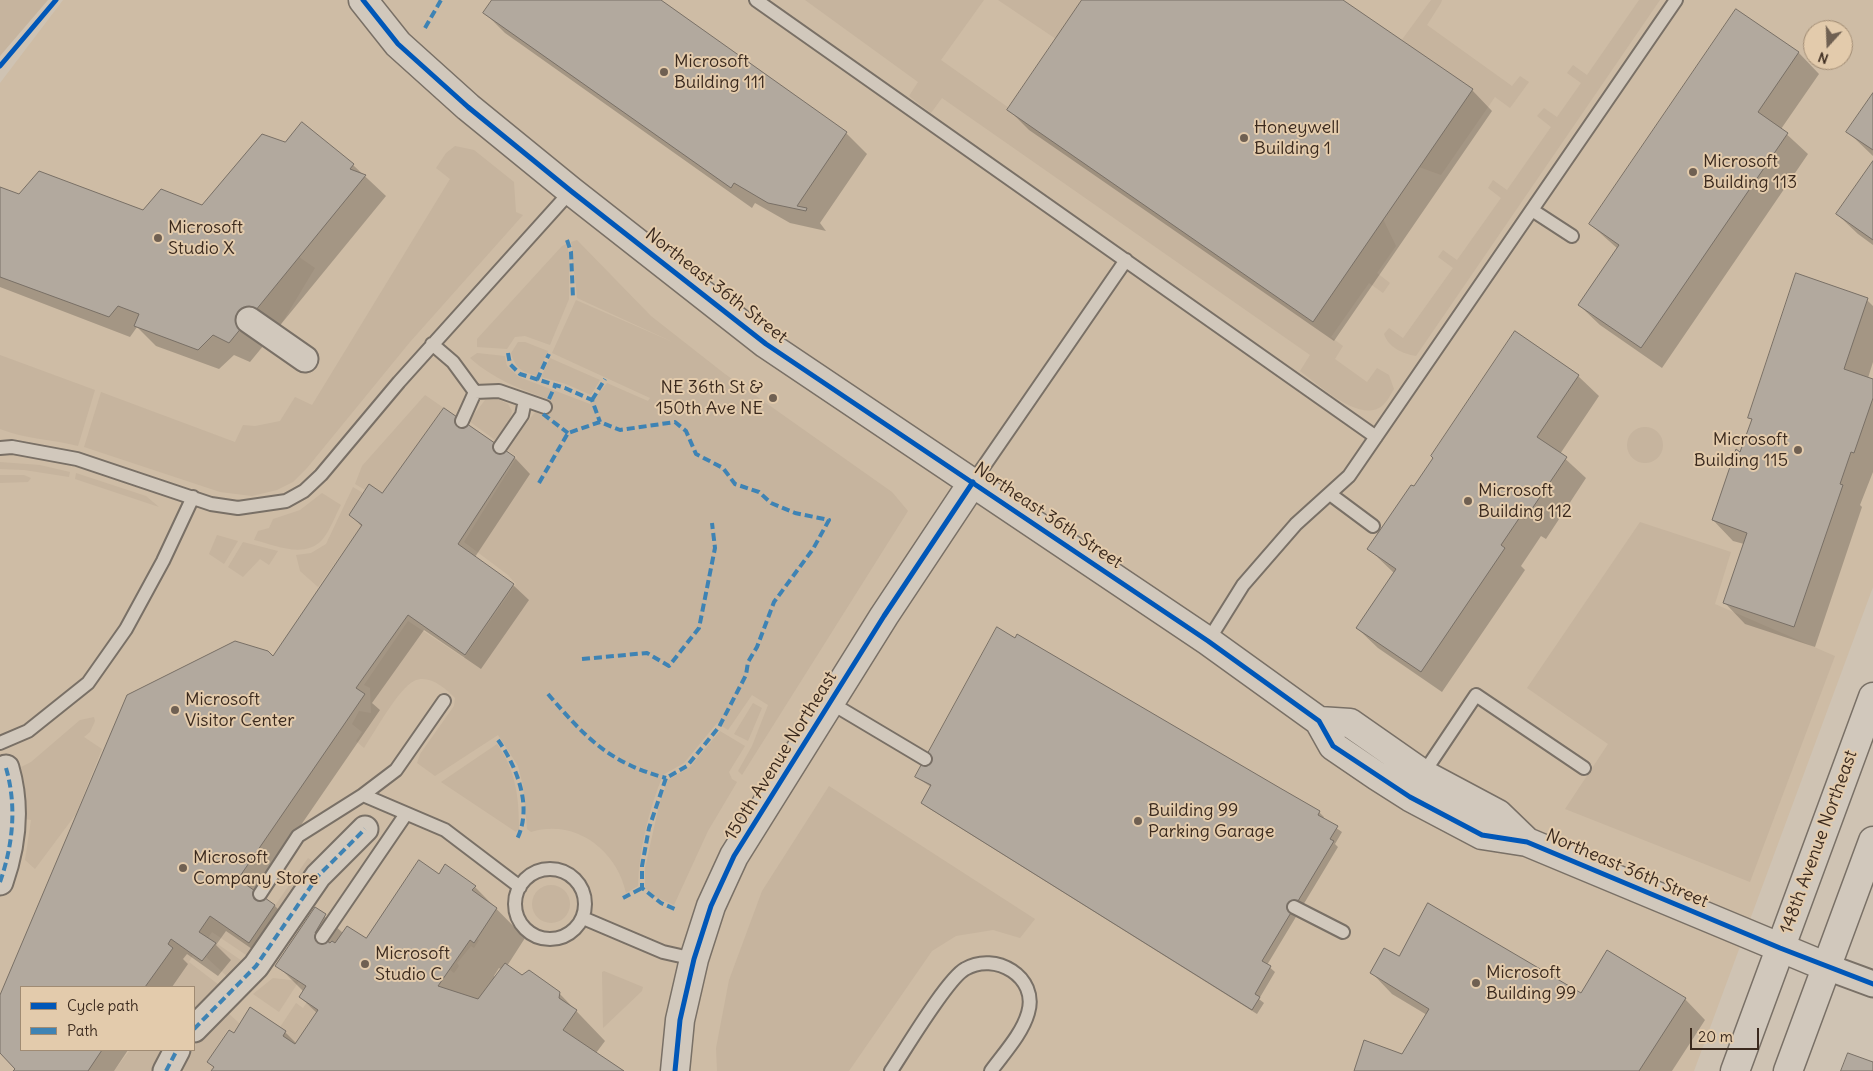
<!DOCTYPE html>
<html>
<head>
<meta charset="utf-8">
<style>
  body { margin:0 }
  #map { position:relative; width:1873px; height:1071px; overflow:hidden; background:#cfc3b3; font-family:Delius,sans-serif }
  canvas { display:block }
  .legend { position:absolute; left:20px; top:986px; width:175px; height:65px; box-sizing:border-box; background:#e3cbac; border:1px solid #a08b73; margin:0; padding:6px 9px; list-style:none; font-size:15px; color:#3b2a1e }
  .legend li { display:flex; align-items:center; gap:10px; height:25px }
  .legend b { width:25px; border:1px solid #a08b73 }
  .north { position:absolute; left:1803px; top:20px; width:50px; height:50px; box-sizing:border-box; background:#e3cbac; border:1px solid #a08b73; border-radius:50%; rotate:200deg; font-size:14px; font-weight:700; line-height:20px; text-align:center; color:#3b2a1e }
  .north::after { content:''; display:block; margin:auto; width:18px; height:22px; background:#6f6052; clip-path:polygon(50% 0,100% 100%,50% 72%,0 100%) }
  .scale { position:absolute; left:1690px; top:1028px; width:69px; height:22px; box-sizing:border-box; border:2px solid #3b2a1e; border-top:0; padding-left:6px; font-size:15px; line-height:18px; white-space:nowrap; color:#3b2a1e; -webkit-text-stroke:4px #e3cbac; paint-order:stroke }
</style>
</head>
<body>
<div id="map">
<canvas width="1873" height="1071"></canvas>
<ul class="legend">
<li><b style="height:6px;background:#0057b8"></b>Cycle path</li>
<li><b style="height:6px;background:#3e83b4"></b>Path</li>
</ul>
<div class="north">N</div>
<div class="scale">20 m</div>
</div>
<script>
const ctx = document.querySelector('canvas').getContext('2d');
ctx.lineJoin = 'round';
function paint(path, color) {
  ctx.fillStyle = color;
  ctx.fill(path, 'evenodd');
}
function stroke(path, color, width, dash) {
  ctx.strokeStyle = color;
  ctx.lineWidth = width;
  ctx.lineCap = dash ? 'butt' : 'round';
  ctx.setLineDash(dash || []);
  ctx.stroke(path);
}
function write(font, color, halo, rows, align = 'center') {
  ctx.font = font + ' Delius,sans-serif';
  ctx.lineWidth = 4;
  ctx.setLineDash([]);
  ctx.textBaseline = 'middle';
  ctx.strokeStyle = halo;
  ctx.fillStyle = color;
  for (const [text, x, y, turn = 0] of rows) {
    ctx.save();
    ctx.translate(x, y);
    ctx.rotate((+turn || 0) * Math.PI / 180);
    ctx.textAlign = isNaN(turn) ? turn : align;
    if (halo) ctx.strokeText(text, 0, 0);
    ctx.fillText(text, 0, 0);
    ctx.restore();
  }
}
paint(new Path2D(`
  M63 0H1873V587L1694 1071H0V83ZM1813 30H1843V60H1813ZM21 987H194V1050H21Z`), '#cebca5');
paint(new Path2D(`
  M0 0H48L0 56Z
  M805 0H984L941 60 1312 322 1383 219 1396 246 1377 273 1390 283 1383 293 1369 283 1331 337 1343 346 1335 359 1367 382 1377 368 1389 375 1394 389C1391 394 1387 402 1382 406 1360 424 1318 384 1300 371L1310 355 942 98 931 113 909 96 918 82Z
  M998 0H1082L1056 39Z
  M1431 0H1442L1441 3 1427 25 1512 86 1520 76 1529 82 1510 108 1495 97 1441 175 1419 167 1401 41Z
  M1639 0H1660L1416 356C1403 354 1388 347 1384 334L1389 328 1403 338 1453 268 1438 257 1443 250 1457 260 1501 198 1488 188 1493 180 1507 190 1551 127 1537 116 1544 108 1557 117 1581 83 1567 73 1573 65 1587 75Z
  M455 146 474 150 514 182 516 212 523 215 410 342 307 468 293 482 277 490 252 496 220 492 84 447 101 392 235 442 243 425 255 426 280 421 295 397 312 405 450 179 436 168 446 153Z
  M577 240 651 316 725 374 892 492 908 511 742 775 738 771 752 746 768 705 752 695 728 730 717 723 684 763 663 775C649 809 639 849 638 886L626 893C617 850 575 818 531 832L527 829 523 786 518 766 498 735 435 776 417 763 420 754 454 706 455 698C445 688 429 674 414 681 399 688 374 733 364 748L356 741 362 732 352 724 359 711 371 713 370 688 364 685 408 621 464 658 516 584 508 575 464 542 517 457 506 449 536 411 543 414 548 399C520 389 493 379 470 358L477 353 505 356 507 366 519 377 590 404 607 383 648 401 650 398 552 353 576 300 675 343 577 298C576 287 575 277 573 266 571 258 574 252 571 242Z
  M566 244 569 253V299L550 345 525 336 515 337 507 349 477 347V339L562 246Z
  M299 257 315 268 277 331 252 316Z
  M518 342H525L548 351 537 376C522 372 515 368 511 353Z
  M0 355 95 390 78 446C51 439 25 439 0 429Z
  M550 358 600 380 591 395 566 384 541 377Z
  M425 395 444 408 382 493 369 484 365 490 355 484 362 466Z
  M496 398 508 404 512 411 510 419 495 440 469 421 485 400Z
  M1627 445a18 18 0 1 1 36 0a18 18 0 1 1-36 0Z
  M0 462 40 465 70 472 69 477 24 470 0 469Z
  M76 473 146 496 159 507 75 479Z
  M0 475H24L31 478 28 482 0 483Z
  M353 487 363 493 362 525 318 587 300 571 296 555 311 553 326 544Z
  M322 493 341 505C335 516 330 531 322 540 304 559 275 545 254 540L258 531 269 528 273 519 300 510Z
  M1640 522 1731 552 1715 604 1835 656 1750 882 1565 809 1608 744 1527 688Z
  M217 535 238 541 224 564 209 554Z
  M243 542 278 551 269 565 260 559 243 577 228 567Z
  M753 703 762 708 748 741 734 734Z
  M94 717 95 721 90 732 84 737 102 749 76 814 35 869 25 860 31 820 24 819 25 788 21 767 31 762 80 720Z
  M720 731 745 746 729 772 732 779 737 782 708 831 674 905 651 895 645 887V868L660 801 668 780 690 767Z
  M497 744C516 770 519 798 519 829L516 832 441 782Z
  M829 786 1035 919 1020 938 993 930 956 936 932 951 849 1071H717L716 1048 729 980 762 891Z
  M308 858 315 863 249 957 212 932 208 938 199 932 210 916 249 943Z
  M532 904a19 19 0 1 1 38 0a19 19 0 1 1-38 0Z
  M171 939 193 955 189 962 219 985 194 1013V987H145L173 948 168 944Z
  M477 939 479 940 474 948 471 946 457 963 459 966 454 973 449 969 470 940 474 943Z
  M216 943 245 963 231 980 206 957Z
  M604 971 643 987 642 991 603 1028 602 972Z
  M273 978 299 981 279 1012 253 994Z
  M307 1002 318 1010 295 1044 283 1036 280 1027 296 1003 303 1008Z
  M226 1011 240 1024 234 1033 228 1029 207 1062 215 1068 212 1071H185L178 1067 190 1050H194L196 1043Z
  M130 1050H164L151 1071H114Z`), '#c6b49e');
paint(new Path2D(`
  M494 0H658L846 133 867 154 820 223 826 231 790 223 755 203 752 208 505 33 485 13Z
  M1084 0H1340L1472 90 1492 111 1334 341 1029 130 1008 109Z
  M1737 11 1799 53 1819 74 1781 129 1808 154 1662 368 1600 325 1579 305 1618 249 1590 224Z
  M1873 96V156L1848 132Z
  M1873 163V245L1858 234 1837 214Z
  M353 165 386 196 250 362 234 355 219 369 156 346 137 327 130 337 0 287V188L20 195 143 211 202 207Z
  M1867 300 1873 306V362L1868 378 1873 380V472L1860 505 1862 507 1815 647 1745 624 1725 603 1744 544 1733 541 1713 520 1753 421 1749 417Z
  M1578 376 1599 396 1560 454 1586 478 1546 539 1541 536 1521 566 1525 570 1442 692 1378 648 1357 628 1394 573 1369 549 1414 488Z
  M444 410 515 458 530 474 475 557 513 585 529 600 481 669 424 630 372 703 380 710 255 892 275 906 290 922 265 958 226 931 216 945 231 960 218 976 187 954 183 959 188 964 172 987H21V1050H128L114 1071H15L16 1069 0 1050V998L273 657 362 527 351 515 383 494Z
  M916 777 1319 812 1324 817 1323 819 1342 832 1335 844 1338 847 1267 965 1275 972 1259 999 1264 1003 1257 1014 927 807 922 803 931 787Z
  M445 866 475 887 525 938 507 966 522 977 559 993 605 1041 596 1053 624 1071H213L215 1068 208 1062 235 1034 285 1032 296 1043 317 1013 300 997 304 992 277 965 315 908 343 933 367 940 439 875ZM499 968 502 970 496 978 494 976Z
  M1400 958 1582 995 1685 999 1705 1020 1672 1071H1355L1402 1056 1427 1015 1392 994 1372 973Z`), '#0003');
const building = new Path2D(`
  M492 0H661L847 132 797 206 807 208 806 211 768 203 734 183 731 188 483 13Z
  M1082 0H1343L1473 89 1313 322 1007 110Z
  M1736 9 1799 52 1758 112 1788 133 1641 348 1578 305 1619 245 1589 224Z
  M1873 93V150L1846 132Z
  M302 122 354 164 350 169 366 175 229 343 213 335 198 350 134 326 139 314 118 306 109 317 0 277V187L19 194 39 171 143 210 161 189 202 205 262 134 285 142Z
  M1873 161V240L1836 214Z
  M1796 273 1868 298 1844 369 1873 379V398L1854 453 1851 452 1840 484 1843 485 1794 627 1723 603 1747 533 1712 520 1736 449 1740 452 1752 419 1748 418Z
  M1515 331 1579 375 1537 437 1567 457 1525 519 1520 517 1501 545 1505 548 1421 672 1356 628 1396 569 1367 549 1411 485 1414 486 1433 458 1431 456Z
  M444 408 515 457 458 544 514 584 465 655 408 615 356 688 365 694 238 879 275 905 249 943 210 916 199 932 216 943 202 961 171 939 168 944 173 948 145 987H21V1050H102L88 1071H13L15 1069 0 1053V995L127 695 235 641 268 651 273 656 362 525 349 515 369 484 382 493Z
  M997 627 1015 638 1017 634 1280 788 1320 811 1318 815 1338 826 1330 839 1334 841 1262 961 1271 966 1255 994 1260 997 1252 1010 921 803 931 785 915 777Z
  M419 860 439 874 445 864 476 886 472 890 497 908 474 943 470 940 438 986 478 999 505 963 522 975 529 970 560 992 559 998 577 1010 563 1030 624 1071H211L214 1067 207 1062 229 1030 234 1033 250 1007 286 1031 283 1036 295 1044 318 1010 299 997 306 986 275 966 315 907 326 914 315 933 330 943 332 941 335 943 347 926 366 938Z
  M1428 903 1581 993 1607 950 1686 998 1639 1071H1354L1364 1040 1402 1054 1429 1009 1370 973 1384 948 1399 956Z
  M1848 1053 1873 1062V1071H1841Z`);
paint(building, '#b2a99e');
stroke(building, '#797066', 1);
const lane = new Path2D(`
  M756 0 1376 437
  M1532 210 1572 236
  M432 344 453 362 475 392 462 421
  M475 392 499 391 525 400 522 415 500 447
  M525 400 545 407
  M0 448 12 447 77 459 211 504 238 508 286 501 304 491 321 475 399 382 571 191
  M973 482 1126 260
  M1330 494 1373 526
  M1208 641 1243 585 1296 524 1349 476 1676 0
  M831 703 925 759
  M0 743 28 731 88 683 126 629 163 561 193 497
  M1423 774 1476 695 1584 768
  M363 795 396 770 444 701
  M515 904a35 35 0 1 1 70 0a35 35 0 1 1-70 0Z
  M260 894 298 836 363 795 445 830 520 887
  M1294 907 1343 932
  M583 918 663 952 694 959
  M322 937 406 814
  M891 1071C905 1050 947 979 965 969 995 951 1039 977 1028 1013 1022 1034 1004 1053 991 1071`);
const street = new Path2D(`
  M249 320 305 359
  M0 882C13 845 17 806 6 768
  M1827 967 1873 984
  M194 1029 256 966 318 876 365 829
  M166 1071 177 1050`);
const secondary = new Path2D(`
  M363 0 398 44 468 107 571 191 766 344 1208 641 1319 721 1333 746 1377 776 1410 797 1482 835 1527 842 1827 967
  M1319 721 1350 723 1423 774 1498 814 1527 842
  M675 1071 680 1020 694 959 711 906 734 856 884 616 973 482`);
const primary = new Path2D(`
  M1735 1071 1873 697
  M1788 1071 1873 841`);
stroke(lane, '#797066', 16);
stroke(street, '#797066', 29);
stroke(secondary, '#797066', 31);
stroke(primary, '#797066', 31);
stroke(lane, '#d1c8bc', 12);
stroke(street, '#d1c8bc', 25);
stroke(secondary, '#d1c8bc', 28);
stroke(primary, '#d1c8bc', 28);
stroke(new Path2D(`
  M425 28 441 0
  M567 240 571 252 573 298
  M508 353 510 364 520 374 565 388 592 400 600 422
  M537 380 549 354
  M549 399 555 386
  M592 400 605 379
  M543 414 568 433
  M539 483 568 433 600 422 620 430 675 422 686 431 696 454 723 468 735 484 759 492 771 503 795 513 829 520 813 549 774 602 757 647 748 662 746 675 719 727 687 766 666 778 649 828 642 866V888L661 903 677 910
  M582 659 647 653 669 666 699 628 715 548 712 523
  M548 694C585 737 609 763 666 778
  M498 740C517 767 533 807 517 839
  M0 882C13 845 17 806 6 768
  M623 898 642 888
  M194 1029 256 966 318 876 365 829
  M166 1071 177 1050`), '#3e83b4', 4, [8, 4]);
stroke(new Path2D(`
  M363 0 398 44 468 107 571 191 766 344 1208 641 1319 721 1333 746 1410 797 1482 835 1527 842 1780 948 1873 984
  M0 66 56 0
  M675 1071 680 1020 694 959 711 906 734 856 884 616 973 482`), '#0057b8', 5);
for (const [x, y, r, color] of [
  [664,72,5,"#6f6052"],
  [1244,138,5,"#6f6052"],
  [1693,172,5,"#6f6052"],
  [158,238,5,"#6f6052"],
  [773,398,5,"#6f6052"],
  [1798,450,5,"#6f6052"],
  [1468,501,5,"#6f6052"],
  [175,710,5,"#6f6052"],
  [1138,821,5,"#6f6052"],
  [183,868,5,"#6f6052"],
  [365,964,5,"#6f6052"],
  [1476,983,5,"#6f6052"]
]) {
  const dot = new Path2D();
  dot.arc(x, y, r, 0, 2 * Math.PI);
  ctx.fillStyle = color;
  ctx.fill(dot);
  stroke(dot, '#e3cbac', 2);
}
write('18px', '#3b2a1e', '#e3cbac', [
  ["Microsoft",674,62],
  ["Building 111",674,83],
  ["Honeywell",1254,128],
  ["Building 1",1254,149],
  ["Microsoft",1703,162],
  ["Building 113",1703,183],
  ["Microsoft",168,228],
  ["Studio X",168,249],
  ["NE 36th St &",763,388,"right"],
  ["150th Ave NE",763,409,"right"],
  ["Microsoft",1788,440,"right"],
  ["Building 115",1788,461,"right"],
  ["Microsoft",1478,491],
  ["Building 112",1478,512],
  ["Microsoft",185,700],
  ["Visitor Center",185,721],
  ["Building 99",1148,811],
  ["Parking Garage",1148,832],
  ["Microsoft",193,858],
  ["Company Store",193,879],
  ["Microsoft",375,954],
  ["Studio C",375,975],
  ["Microsoft",1486,973],
  ["Building 99",1486,994]
], 'left');
write('18px', '#3b2a1e', '#e3cbac', [
  ["Northeast 36th Street",716,286,38],
  ["Northeast 36th Street",1048,516,34],
  ["150th Avenue Northeast",781,756,-58],
  ["148th Avenue Northeast",1819,842,-70],
  ["Northeast 36th Street",1627,869,23]
]);
</script>
</body>
</html>
